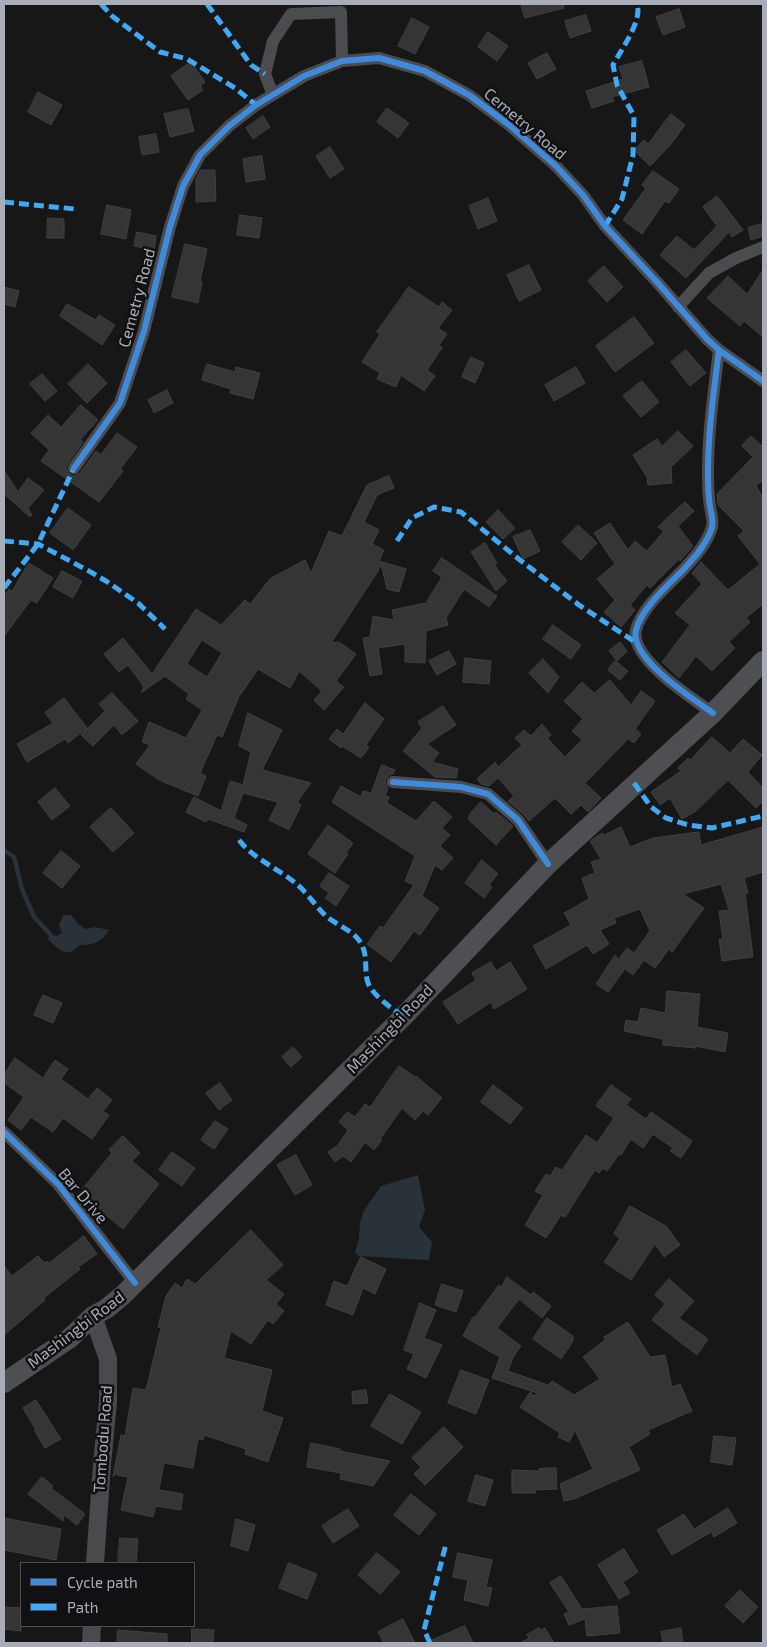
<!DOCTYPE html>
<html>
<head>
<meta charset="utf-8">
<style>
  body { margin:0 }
  #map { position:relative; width:767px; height:1647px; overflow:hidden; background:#171717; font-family:"Exo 2",sans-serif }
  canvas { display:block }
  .frame { position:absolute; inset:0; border:5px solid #a8adb8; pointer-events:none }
  .legend { position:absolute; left:20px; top:1562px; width:175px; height:65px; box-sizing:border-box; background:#111113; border:1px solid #4d4f55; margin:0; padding:6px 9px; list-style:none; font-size:15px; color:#a8adb8 }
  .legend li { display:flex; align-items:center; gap:10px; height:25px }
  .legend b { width:25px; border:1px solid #4d4f55 }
</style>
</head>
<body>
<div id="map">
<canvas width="767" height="1647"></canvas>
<div class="frame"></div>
<ul class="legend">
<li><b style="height:6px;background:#408adc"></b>Cycle path</li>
<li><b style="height:6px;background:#3fa9f5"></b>Path</li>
</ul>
</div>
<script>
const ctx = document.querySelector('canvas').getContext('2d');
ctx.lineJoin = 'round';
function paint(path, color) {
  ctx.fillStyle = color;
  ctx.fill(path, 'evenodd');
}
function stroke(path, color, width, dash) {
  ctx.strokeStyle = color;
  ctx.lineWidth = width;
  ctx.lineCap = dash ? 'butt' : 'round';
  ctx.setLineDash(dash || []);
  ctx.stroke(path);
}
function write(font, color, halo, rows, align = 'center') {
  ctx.font = font + ' "Exo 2",sans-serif';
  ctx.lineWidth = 5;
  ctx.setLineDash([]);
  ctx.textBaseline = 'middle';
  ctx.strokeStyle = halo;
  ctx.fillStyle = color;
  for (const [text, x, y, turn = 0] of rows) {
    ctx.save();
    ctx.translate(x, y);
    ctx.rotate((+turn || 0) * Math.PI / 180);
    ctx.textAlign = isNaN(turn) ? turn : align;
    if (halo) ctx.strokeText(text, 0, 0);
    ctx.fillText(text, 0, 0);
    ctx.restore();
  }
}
paint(new Path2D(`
  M63 915H71L77 923 85 929 95 927 109 930C102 942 93 945 80 945 67 959 59 950 48 939L50 934 57 936 62 933 59 925Z
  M418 1175 425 1210 419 1227 432 1242 429 1260 359 1256 355 1253 359 1239 360 1223 363 1212 381 1186Z`), '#2a3239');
stroke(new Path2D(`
  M4 850 14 857 22 889 34 917 50 934`), '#2a3239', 4.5);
const building = new Path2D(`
  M521 4H563L564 8 525 18Z
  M679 9 685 27 663 35 656 17Z
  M586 15 591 31 570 38 565 21Z
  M412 18 429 27 415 54 398 46Z
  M488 32 508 46 497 61 478 47Z
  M547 53 556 69 537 79 528 63Z
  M642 61 649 87 612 97 614 101 592 108 586 91 623 79 619 67Z
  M191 62 205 82 200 86 203 90 188 100 171 76Z
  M38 92 62 105 51 125 28 112Z
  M387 108 409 123 398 138 377 122Z
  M188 109 194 131 170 137 164 114Z
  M671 114 685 125 671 144 650 166 634 150 644 140 648 144Z
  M263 116 270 127 253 139 246 128Z
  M156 134 159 152 142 155 139 137Z
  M330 147 344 169 330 178 316 156Z
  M262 156 265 179 246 182 243 159Z
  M201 170H215L216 201 196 202V179Z
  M653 171 679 189 669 203 665 201 642 234 623 220 646 188 642 185Z
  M717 196 743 230 732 237 729 232 686 278 660 255 677 236 694 250 717 226 703 207Z
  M488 198 497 221 478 229 469 206Z
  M107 205 131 210 126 239 101 234Z
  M240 215 262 218 259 238 237 235Z
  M48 218 64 219V238H47Z
  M761 224 763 236 751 240 748 228Z
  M137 232 156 236 154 250 134 246Z
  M185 244 207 249 200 281 202 282 198 303 172 297Z
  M529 265 541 290 519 301 507 275Z
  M604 266 623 287 607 302 588 281Z
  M763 270V337L744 321 740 326 707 298 728 276 747 294Z
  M4 287 19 291 15 307 4 304Z
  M409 287 439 307 442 302 452 310 438 328 447 334 439 345 442 348 427 370 435 376 424 391 401 375 396 387 377 379 380 373 362 362 380 334 377 332Z
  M67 304 96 320 99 315 115 325 102 345 60 316Z
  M634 317 654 343 615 372 596 346Z
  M686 350 706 373 690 386 671 362Z
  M471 357 484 363 475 383 462 377Z
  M88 364 107 383 87 403 68 384Z
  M207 364 235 372 236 367 260 373 253 399 230 393 231 389 202 380Z
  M576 367 585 383 554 401 545 385Z
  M42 374 57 391 45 401 30 384Z
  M642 381 659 402 641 417 623 396Z
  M167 390 173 403 154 413 148 400Z
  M81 405 98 420 80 440 83 442 66 467 69 474 74 476 80 473 96 451 101 455 117 433 137 447 120 469 123 471 99 502 41 461 49 450 31 433 48 415 61 427Z
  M678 431 693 446 671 467 672 483 648 485 647 477 633 455 657 439 662 446Z
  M751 436 763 447V480L756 486 763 498V604L746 618 750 622 729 642 735 648 712 671 696 656 679 678 662 662 690 625 675 613 702 584 692 573 701 562 728 590 760 564 738 536 744 531 718 505 717 494 753 457 742 446Z
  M4 470 18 492 28 478 44 490 28 508 32 515 30 517 4 494Z
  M389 476 394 488 377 495 364 522 379 530 372 544 384 550 379 561 406 569 399 592 387 589 381 564 378 571 331 643 339 642 356 654 336 681 344 687 324 710 314 700 322 691 299 671 290 688 258 669 241 694H240L222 737 217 735 200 773 206 776 198 796 159 780 136 764 150 745 142 742 149 722 186 738 202 710 186 699 189 694 165 676 141 693 144 687 128 665 119 672 104 654 123 638 152 674 196 609 221 625 245 600 250 604 271 578 305 560 311 573 329 531 342 536 367 485ZM202 640 222 653 207 677 187 664Z
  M685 502 694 511 678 526 693 546 680 561 679 559 650 588 647 585 630 605 635 610 621 627 604 612 615 600 597 579 615 564 594 533 610 523 628 550 635 541 647 551 664 531 658 527Z
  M68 508 91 525 73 550 50 533Z
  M498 510 515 528 503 539 486 522Z
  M578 525 597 543 581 560 562 542Z
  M530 530 540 551 523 559 513 537Z
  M485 543 497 563 494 565 507 581 496 591 471 552Z
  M442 558 497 596 489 607 464 589 446 618 448 625 426 631 425 663 405 662V644L378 648 382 674 370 676 363 638 370 637 373 616 394 620 392 610 431 602 427 601 442 577 433 571Z
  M29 563 53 578 37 603 31 600 4 636V597L9 589 12 591Z
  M62 571 82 581 73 598 53 587Z
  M553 625 581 645 571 659 543 639Z
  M620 642 627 651 617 661 609 651Z
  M449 651 456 664 437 675 429 661Z
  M465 658 491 661 489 684 463 682Z
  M543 659 559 677 548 693 529 673Z
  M615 661 628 671 620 680 608 670Z
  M610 680 631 705 641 691 655 701 635 729 641 734 634 743 628 739 585 783 601 798 588 812 581 805 571 814 555 798 529 821 523 814 508 801 514 796 498 778 489 786 481 784 477 779 495 762 498 767 522 745 515 738 524 730 531 736 542 724 551 735 547 738 565 757 582 740 572 731 583 719 564 701 582 682 594 693Z
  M112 693 138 721 122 735 114 725 93 746 81 735 105 711 99 704Z
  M64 698 87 728 68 743 65 739 27 762 17 744 53 723 45 713Z
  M365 703 384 719 366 745 369 747 361 758 342 746 341 748 329 739 337 729 343 734Z
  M443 706 456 725 427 744 439 753 432 762 458 769 456 778 435 777 403 751 422 728 418 722Z
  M248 713 282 730 262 770 311 783 297 802 301 805 289 830 269 820 278 802 243 793 234 818 247 825 244 832 208 819 206 822 186 812 194 797 221 811 230 781 243 785 251 752 239 746Z
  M712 737 730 753 743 739 762 755 748 772 763 788V801L756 808 728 780 696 811 682 819 670 798 660 805 651 792 681 771 678 768 688 758 690 760Z
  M382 765 395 770 393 774 389 775 385 781 388 788 385 796 389 797 387 803 416 821 434 801 452 817 442 828 450 835 440 846 453 858 442 870 435 865 422 896 439 908 420 935 414 931 391 962 367 944 380 926 383 928 414 885 405 881 415 856 332 802 341 786 361 797 363 791 371 793Z
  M55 788 70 806 52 820 38 802Z
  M481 802 494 814 496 812 513 826 496 845 469 820V815Z
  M111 808 134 833 113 852 90 827Z
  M328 825 353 843 346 853 348 854 335 873 308 854Z
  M621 827 630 847 653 838 699 832 701 845 763 827V872L744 878 748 893H745L753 957 722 961 719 939H723L719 911 729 910 721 884 683 894 704 908 672 952 669 949 655 968 644 960 633 975 622 967 624 970 608 992 596 984 615 955 618 960 627 948 634 953 650 931 640 909 614 918 616 923 600 930 609 944 593 954 587 945 546 969 533 946 571 925 564 913 589 899 582 878 595 873 591 862 601 859 590 841 602 833 604 835Z
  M61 851 80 866 62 888 43 873Z
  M482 860 498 874 489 885 492 887 484 898 465 883Z
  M329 873 349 886 336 906 325 898 329 893 320 886Z
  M491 962 496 971 510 962 527 989 494 1009 491 1002 458 1024 443 1002 476 980 472 973Z
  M667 991 700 994 697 1027 728 1033 725 1052 696 1046V1048L663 1045V1039L624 1031 626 1020 638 1022 641 1008 665 1013Z
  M43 995 62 1003 53 1023 34 1015Z
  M293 1047 302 1057 291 1067 282 1057Z
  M15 1058 43 1078 55 1060 68 1069 61 1079 88 1099 97 1088 112 1100 103 1111 109 1115 92 1139 63 1118 53 1132 31 1117 21 1130 8 1120 24 1097 4 1083V1075Z
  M399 1066 415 1077 416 1076 442 1098 428 1115 423 1111 415 1120 402 1108 380 1139 382 1140 374 1150 365 1142 351 1162 343 1156 335 1162 328 1152 338 1145 348 1130 339 1122 347 1112 355 1117 365 1104 370 1107Z
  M220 1083 232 1100 219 1110 206 1093Z
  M493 1085 523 1108 510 1124 481 1102Z
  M611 1085 631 1099 626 1105 646 1119 651 1112 692 1141 681 1158 670 1151 673 1148 653 1134 643 1148 631 1139 621 1155 619 1154 607 1171 603 1168 599 1173 595 1170 565 1217 561 1215 546 1238 525 1225 543 1195 535 1191 546 1174 550 1176 556 1167 562 1170 586 1135 597 1143 614 1118 596 1106Z
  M215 1121 228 1129 214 1149 201 1140Z
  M123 1136 140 1153 132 1161 159 1184 123 1229 79 1193 112 1153 109 1150Z
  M172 1152 195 1168 182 1186 159 1170Z
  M296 1155 312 1185 295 1195 277 1165Z
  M630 1206 666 1226 680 1245 664 1257 655 1244 631 1280 604 1262 620 1238 614 1234Z
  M251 1230 283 1265 266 1280 284 1294 276 1304 284 1311 273 1324 268 1320 251 1344 231 1331 224 1358 272 1370 262 1411 283 1418 268 1462 245 1454 246 1449 204 1435 203 1440 198 1439 193 1468 164 1463 159 1490 183 1494 181 1510 156 1506 153 1517 121 1510 128 1477 117 1475 118 1471 113 1477 121 1435 125 1436 133 1388 146 1390 161 1328 158 1327 166 1296 175 1283 182 1288 187 1279 195 1284Z
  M84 1236 97 1254 78 1267 80 1269 44 1298 45 1300 4 1335V1266L12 1276 38 1256 45 1263 47 1261 49 1263Z
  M361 1257 386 1269 375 1294 363 1288 353 1315 326 1305 334 1281 347 1286Z
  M507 1277 531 1295 533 1292 551 1306 542 1318 519 1299 497 1328 521 1346 513 1357 508 1371 548 1385 552 1381 574 1395 600 1379 583 1357 605 1340 604 1337 628 1322 650 1357 665 1355 672 1387 680 1384 692 1411 648 1430 650 1434 629 1447 640 1470 574 1499 564 1501 560 1484 593 1469 575 1430 569 1442 558 1437 560 1433 520 1407 530 1392 534 1396 537 1393 492 1378 500 1357 463 1336 473 1317H475L499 1285 501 1287Z
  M669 1279 694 1301 679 1318 708 1339 697 1355 652 1320 665 1304 655 1295Z
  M442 1284 463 1291 456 1312 435 1305Z
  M420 1303 436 1310 424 1338 442 1345 426 1378 407 1369 414 1354 404 1350Z
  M547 1318 573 1336V1341L561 1359 533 1339Z
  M461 1370 489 1380 476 1414 448 1403Z
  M366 1390 368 1403 353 1404 352 1392Z
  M390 1394 421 1412 402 1444 371 1426Z
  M36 1400 61 1439 45 1448 34 1430H36L23 1408Z
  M444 1427 463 1447 425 1485 414 1474 421 1467 412 1458Z
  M714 1436 736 1438 732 1465 711 1462Z
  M311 1443 340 1449V1451L390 1461 373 1486 340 1479 341 1473 307 1467Z
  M556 1468 557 1489 535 1490V1493H512V1470L539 1471V1469Z
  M476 1475 493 1480 485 1506 468 1501Z
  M42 1477 53 1486 51 1488 85 1514 77 1525 64 1515 63 1521 28 1494Z
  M411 1494 436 1514 419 1535 394 1515Z
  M728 1508 737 1523 714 1537 711 1532 672 1555 657 1530 684 1514 694 1529Z
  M348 1509 359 1526 333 1543 322 1526Z
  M4 1518 61 1529 56 1560 4 1550Z
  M236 1519 255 1525 248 1551 231 1546Z
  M120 1538 138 1539 136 1563H118Z
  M624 1549 638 1572 623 1582 630 1593 619 1599 598 1565Z
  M377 1553 400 1572 380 1594 358 1575Z
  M458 1553 492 1560 486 1587 492 1588 488 1606 464 1600 468 1580 453 1577Z
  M289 1563 317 1574 307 1599 279 1588Z
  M561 1576 582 1609 617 1606 620 1633 587 1636 585 1619 569 1625 564 1614 569 1612 550 1583Z
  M740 1590 758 1607 743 1623 725 1606Z
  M4 1607 21 1608V1631L4 1629Z
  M403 1619 415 1643H384L378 1632Z
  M465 1626 473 1643H425Z
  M539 1628 541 1630 545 1628 554 1643H520L529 1638 527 1635Z
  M681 1628 683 1643H663L661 1632Z
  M192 1629 214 1630 213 1643H192Z
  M118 1630 167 1634V1643H117Z`);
paint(building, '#353536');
stroke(building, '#3f4043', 1);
stroke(new Path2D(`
  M273 95 265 74 273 41 291 14 341 12 342 61
  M678 307 709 273 736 258 763 247
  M74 468 120 403 144 331 170 227 183 186 200 155 229 126 256 105 304 76 342 61 379 58 425 71 469 95 508 124 555 165 583 195 605 226 657 282 707 339 719 350 763 381
  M713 713C693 699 629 658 636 630 641 609 667 586 682 571 694 558 707 544 712 527 714 519 709 507 709 498 708 489 708 480 708 471 708 431 714 390 719 350
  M393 782 461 787 488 794 518 820 548 864
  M4 1132 58 1184 135 1283`), '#4b4c50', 12);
stroke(new Path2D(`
  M93 1316 108 1359V1402L102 1464 95 1563
  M91 1643 92 1626`), '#4a4a4e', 18);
stroke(new Path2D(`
  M4 1383 70 1338 93 1316 106 1309 123 1295 403 1017 548 864 713 713 763 661`), '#4d4f52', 20);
stroke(new Path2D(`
  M101 4 112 16 160 52 187 59 235 88 256 105
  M207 4 251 65 265 74
  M4 202 75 209
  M605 226 622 199 633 155 634 116 617 85 613 65C621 50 643 20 637 4
  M4 541 38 544 87 570 106 581 138 603 165 629
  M397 541 412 518 434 507 461 512 520 560 579 605 635 642
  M4 588 38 544 74 468
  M634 783 651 807 666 818 688 825 712 828 763 816
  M239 840C255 861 283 870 302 889 311 898 318 909 327 917 336 924 352 931 358 939 370 954 363 969 368 983 374 997 391 1007 403 1017
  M430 1643 424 1630 446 1544`), '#3fa9f5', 5, [10, 5]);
stroke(new Path2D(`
  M74 468 120 403 144 331 170 227 183 186 200 155 229 126 256 105 304 76 342 61 379 58 425 71 469 95 508 124 555 165 583 195 605 226 657 282 707 339 719 350 763 381
  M713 713C693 699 629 658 636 630 641 609 667 586 682 571 694 558 707 544 712 527 714 519 709 507 709 498 708 489 708 480 708 471 708 431 714 390 719 350
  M393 782 461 787 488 794 518 820 548 864
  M4 1132 58 1184 135 1283`), '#408adc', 6);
write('16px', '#a8adb8', '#111113', [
  ["Cemetry Road",525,124,40],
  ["Cemetry Road",137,298,-75],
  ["Mashingbi Road",390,1029,-46],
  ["Bar Drive",83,1196,50],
  ["Mashingbi Road",76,1330,-37],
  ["Tombodu Road",103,1439,-86]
]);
</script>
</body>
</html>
